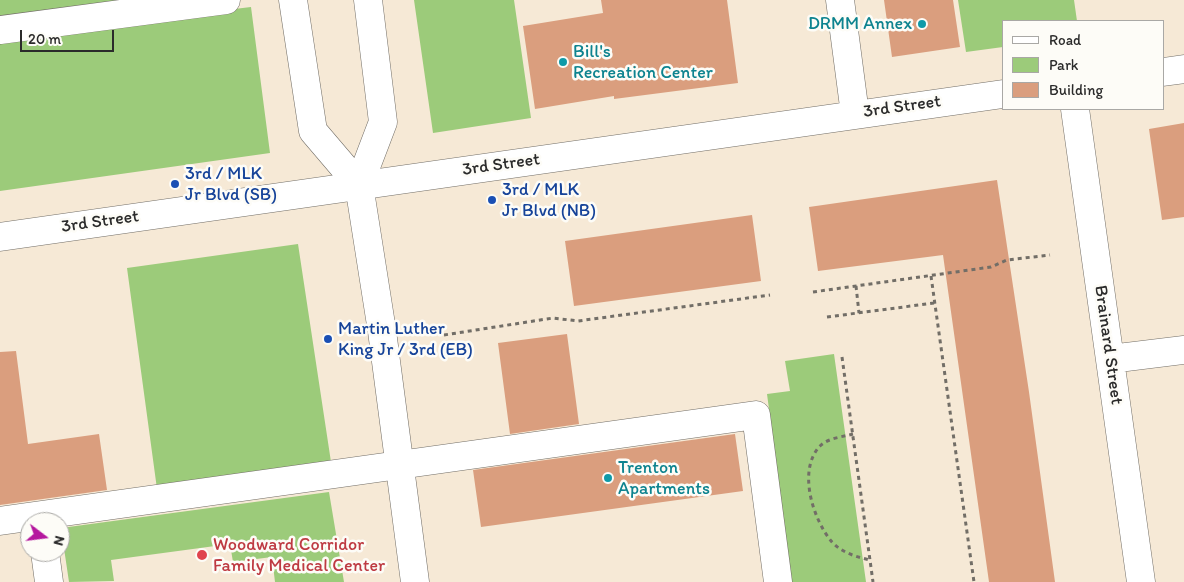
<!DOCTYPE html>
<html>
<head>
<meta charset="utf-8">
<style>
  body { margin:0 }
  #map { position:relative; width:1184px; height:582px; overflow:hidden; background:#f6e9d6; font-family:Itim,sans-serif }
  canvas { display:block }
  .legend { position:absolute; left:1002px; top:20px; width:162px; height:90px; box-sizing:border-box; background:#fdfcf7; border:1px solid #a9a8a5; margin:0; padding:6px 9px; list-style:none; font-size:15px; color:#2b2b2b }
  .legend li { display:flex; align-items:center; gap:10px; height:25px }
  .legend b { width:25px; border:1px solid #a9a8a5 }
  .north { position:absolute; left:20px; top:512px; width:50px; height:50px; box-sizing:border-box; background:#fdfcf7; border:1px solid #a9a8a5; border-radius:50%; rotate:105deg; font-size:14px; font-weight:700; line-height:20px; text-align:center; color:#2b2b2b }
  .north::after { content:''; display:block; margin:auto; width:18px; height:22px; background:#b5179e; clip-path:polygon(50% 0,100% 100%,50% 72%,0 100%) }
  .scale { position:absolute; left:20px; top:30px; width:94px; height:22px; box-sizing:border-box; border:2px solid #2b2b2b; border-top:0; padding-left:6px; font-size:15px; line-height:18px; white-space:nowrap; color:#2b2b2b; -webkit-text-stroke:4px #fdfcf7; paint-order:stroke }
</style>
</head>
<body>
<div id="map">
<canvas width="1184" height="582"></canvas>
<ul class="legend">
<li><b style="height:6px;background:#fff"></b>Road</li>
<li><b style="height:14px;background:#9ccb7a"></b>Park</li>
<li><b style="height:14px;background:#da9e7e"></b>Building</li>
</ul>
<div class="north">N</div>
<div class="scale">20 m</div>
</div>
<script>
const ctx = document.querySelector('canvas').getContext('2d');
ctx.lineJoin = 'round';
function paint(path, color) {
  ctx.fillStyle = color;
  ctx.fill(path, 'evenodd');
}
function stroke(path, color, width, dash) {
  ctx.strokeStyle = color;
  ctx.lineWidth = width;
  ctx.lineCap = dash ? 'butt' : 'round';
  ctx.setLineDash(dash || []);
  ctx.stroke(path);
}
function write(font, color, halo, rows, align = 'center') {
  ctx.font = font + ' Itim,sans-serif';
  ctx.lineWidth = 5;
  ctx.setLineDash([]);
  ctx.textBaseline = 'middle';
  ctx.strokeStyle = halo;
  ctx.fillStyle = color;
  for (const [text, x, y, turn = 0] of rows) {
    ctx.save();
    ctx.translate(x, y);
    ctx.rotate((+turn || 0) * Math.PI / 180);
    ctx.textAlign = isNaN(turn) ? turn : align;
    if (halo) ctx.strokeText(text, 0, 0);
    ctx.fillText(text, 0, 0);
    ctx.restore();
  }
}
paint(new Path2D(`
  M0 0H132L0 18Z
  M414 0H514L531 118 433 133Z
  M958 0H1074L1077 21H1003V47L966 52Z
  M251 7 270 153 0 191V37Z
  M298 244 331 462 157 489 127 268Z
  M834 354 866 582H792L767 394 790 391 785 361Z
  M329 492 344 582H275L272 557 233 562 230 544 111 560 114 581 69 582 61 528Z`), '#9ccb7a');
paint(new Path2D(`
  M601 0H727L738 83 614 99V96L535 109 523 26 603 13Z
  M884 0H953L960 47 892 57Z
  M1184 123V217L1162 220 1149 129Z
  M997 180 1029 392 1055 582H989L943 255 818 271 809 207Z
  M752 215 761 281 574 306 565 241Z
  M567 334 579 424 510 434 498 343Z
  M16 351 28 444 99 434 107 490 0 505V352Z
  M735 434 743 491 481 527 473 470Z`), '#da9e7e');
const minor = new Path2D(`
  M840 0 855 114
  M0 30 226 0
  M1163 72 1184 69
  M1075 109 1141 582
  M0 237 1003 94
  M1110 359 1184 350
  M0 521 756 415 778 582
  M45 552 49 582`);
const major = new Path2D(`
  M293 0 313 131 359 185
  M368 0 383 122 359 185 382 331 415 582`);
stroke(minor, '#726e67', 29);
stroke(major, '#726e67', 29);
stroke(new Path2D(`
  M931 276 974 582
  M856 286 859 313
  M813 292 991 267 1007 260 1050 255
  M827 317 934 303
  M444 335 553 318 578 321 770 295
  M842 357 873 582
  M853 434C842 437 828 438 820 446 797 470 813 520 832 542 842 553 857 557 870 560`), '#726e67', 3, [4, 4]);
stroke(minor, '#fff', 28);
stroke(major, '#fff', 28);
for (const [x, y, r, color] of [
  [922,24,5,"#0f9aa8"],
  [563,62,5,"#0f9aa8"],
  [175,184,5,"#1a4fb4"],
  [492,200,5,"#1a4fb4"],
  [328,339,5,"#1a4fb4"],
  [608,478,5,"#0f9aa8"],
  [202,555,6,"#e0444e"]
]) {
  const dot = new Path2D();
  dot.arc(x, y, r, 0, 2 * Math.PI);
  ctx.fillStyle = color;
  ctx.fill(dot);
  stroke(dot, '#fdfcf7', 2);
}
write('18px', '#0d838f', '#fdfcf7', [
  ["DRMM Annex",912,24,"right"],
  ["Bill's",573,52],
  ["Recreation Center",573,73],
  ["Trenton",618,468],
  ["Apartments",618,489]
], 'left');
write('18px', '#2b2b2b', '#fdfcf7', [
  ["3rd Street",902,107,-8],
  ["3rd Street",501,165,-8],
  ["3rd Street",100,222,-8],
  ["Brainard Street",1108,345,82]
]);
write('18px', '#164399', '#fdfcf7', [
  ["3rd / MLK",185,174],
  ["Jr Blvd (SB)",185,195],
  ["3rd / MLK",502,190],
  ["Jr Blvd (NB)",502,211],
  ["Martin Luther",338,329],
  ["King Jr / 3rd (EB)",338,350]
], 'left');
write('18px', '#be3a42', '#fdfcf7', [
  ["Woodward Corridor",213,545],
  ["Family Medical Center",213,566]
], 'left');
</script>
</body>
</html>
